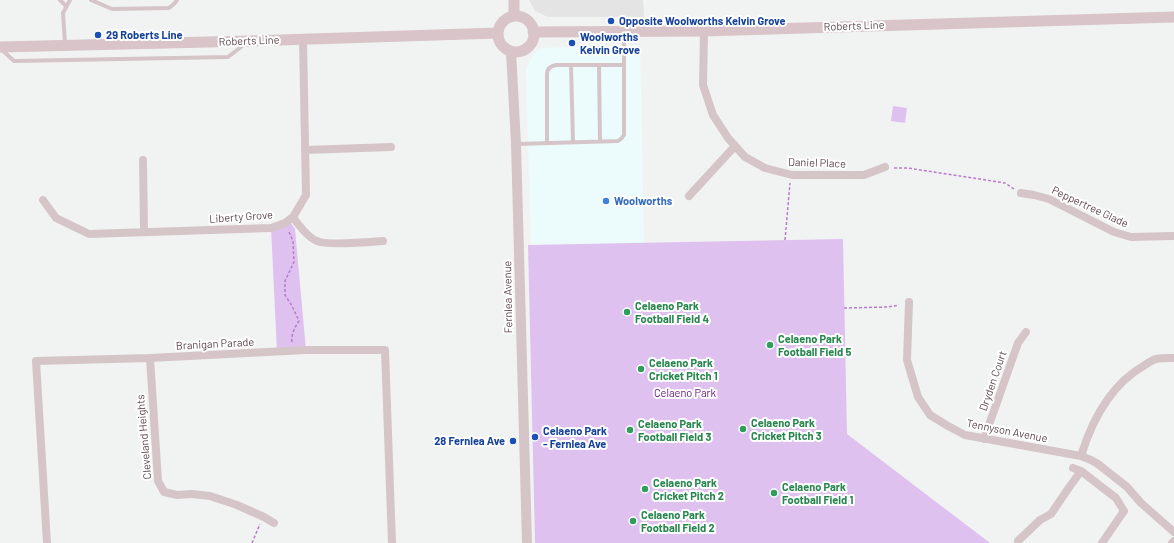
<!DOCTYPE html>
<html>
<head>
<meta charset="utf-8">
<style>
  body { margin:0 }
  canvas { display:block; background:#f1f3f2 }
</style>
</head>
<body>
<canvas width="1174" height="543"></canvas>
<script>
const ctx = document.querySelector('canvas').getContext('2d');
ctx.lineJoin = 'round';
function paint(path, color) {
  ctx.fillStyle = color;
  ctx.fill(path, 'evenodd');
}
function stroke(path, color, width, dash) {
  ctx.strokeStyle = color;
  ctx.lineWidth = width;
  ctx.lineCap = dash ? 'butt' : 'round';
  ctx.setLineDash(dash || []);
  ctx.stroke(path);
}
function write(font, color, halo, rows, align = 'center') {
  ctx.font = font + ' Barlow,sans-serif';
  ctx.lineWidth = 4;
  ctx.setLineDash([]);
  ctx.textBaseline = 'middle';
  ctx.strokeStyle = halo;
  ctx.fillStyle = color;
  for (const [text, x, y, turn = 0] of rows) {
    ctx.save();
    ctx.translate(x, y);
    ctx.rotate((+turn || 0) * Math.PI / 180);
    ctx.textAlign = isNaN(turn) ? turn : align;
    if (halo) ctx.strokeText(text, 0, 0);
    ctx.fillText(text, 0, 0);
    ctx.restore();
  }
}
paint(new Path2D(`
  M640 45 644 243 531 245 526 69 531 59 535 53 542 48Z`), '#ecfcfc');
paint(new Path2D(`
  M529 0H643L644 17H548L535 11Z`), '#e3e4e3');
paint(new Path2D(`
  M893 106 907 108 905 123 891 121Z
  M289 220 295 229 306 350 277 352 271 228Z
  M843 239 847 434 990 543H535L528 245Z`), '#dfc1ef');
stroke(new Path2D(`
  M894 168H908L1005 183 1014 189
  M289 232 293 241 294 262 285 281V295L292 306 299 321C295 327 291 334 292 342
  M785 240 790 183
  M844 308 888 307 899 305
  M252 543 260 524`), '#b97acd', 1.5, [3, 2]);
stroke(new Path2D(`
  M60 0 66 6
  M91 0 112 9 169 8 175 3 177 0
  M65 44 63 13 70 0
  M1 49 14 61 228 57 245 44
  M571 65 573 142
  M599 65 600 141
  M547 143V74C547 69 551 66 556 65H624
  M517 144 618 141 622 138 624 135V32`), '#d5c5c9', 4);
stroke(new Path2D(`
  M704 31 703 85 713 115 728 138 745 157 765 168 792 175H864L885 167
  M305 150 391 147
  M143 160 144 232
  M1021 193 1034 195 1049 199 1114 232 1131 237 1174 236
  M689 196 735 146
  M43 200 56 218 89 234 271 228 285 223 293 217 306 195 303 39
  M293 217C298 225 309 238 317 241 327 246 370 242 383 241
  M909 302 907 360 918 397 930 415 948 426 965 435 1081 456 1091 460 1098 464 1127 487 1141 503 1174 532
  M150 358 158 481 164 492 177 495 192 494 210 496 237 505 264 517 274 523
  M984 439 1018 343 1026 332
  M1081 456C1092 420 1111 384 1145 365 1148 363 1152 360 1156 359 1161 358 1168 358 1174 358
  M1073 468 1081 471 1116 498 1124 511 1102 543
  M1018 541 1040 520 1051 514 1070 486 1081 471
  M47 543 36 361 150 358 306 350H385L392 543
  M1172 543 1174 541`), '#d5c5c9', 8);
stroke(new Path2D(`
  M511 51 516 144 527 543`), '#d5c5c9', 10);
stroke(new Path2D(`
  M514 0V16
  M498 34a18 18 0 1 1 36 0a18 18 0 1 1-36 0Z
  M533 32 704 31 1174 17
  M0 47 249 41 498 33`), '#d9c4c9', 11);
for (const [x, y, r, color] of [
  [611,21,4,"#1a4fb4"],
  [98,35,4,"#1a4fb4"],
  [572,43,4,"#1a4fb4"],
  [606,201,4,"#3f7fe0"],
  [627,312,4,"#2e9e5b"],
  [770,345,4,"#2e9e5b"],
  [641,369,4,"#2e9e5b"],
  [743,429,4,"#2e9e5b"],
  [630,430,4,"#2e9e5b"],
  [535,437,4,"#1a4fb4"],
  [513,441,4,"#1a4fb4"],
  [645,489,4,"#2e9e5b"],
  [774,493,4,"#2e9e5b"],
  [633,521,4,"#2e9e5b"]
]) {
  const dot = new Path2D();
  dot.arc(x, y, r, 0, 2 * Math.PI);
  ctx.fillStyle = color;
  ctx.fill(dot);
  stroke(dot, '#fff', 1.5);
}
write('bold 11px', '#164399', '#fff', [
  ["Opposite Woolworths Kelvin Grove",619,21],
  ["29 Roberts Line",106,35],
  ["Woolworths",580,37],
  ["Kelvin Grove",580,50],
  ["Celaeno Park",543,431],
  ["- Fernlea Ave",543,444],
  ["28 Fernlea Ave",505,441,"right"]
], 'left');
write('11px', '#5e494f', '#fff', [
  ["Roberts Line",854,26,-2],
  ["Roberts Line",249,41,-2],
  ["Daniel Place",817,163,2],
  ["Peppertree Glade",1090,207,25],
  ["Liberty Grove",241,217,-4],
  ["Fernlea Avenue",508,297,-91],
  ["Branigan Parade",215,344,-3],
  ["Dryden Court",993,381,-71],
  ["Tennyson Avenue",1007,431,11],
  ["Cleveland Heights",144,437,-95]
]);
write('bold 11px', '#366cbe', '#fff', [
  ["Woolworths",614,201]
], 'left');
write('bold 11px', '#27864d', '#fff', [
  ["Celaeno Park",635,306],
  ["Football Field 4",635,319],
  ["Celaeno Park",778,339],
  ["Football Field 5",778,352],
  ["Celaeno Park",649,363],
  ["Cricket Pitch 1",649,376],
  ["Celaeno Park",751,423],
  ["Cricket Pitch 3",751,436],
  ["Celaeno Park",638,424],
  ["Football Field 3",638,437],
  ["Celaeno Park",653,483],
  ["Cricket Pitch 2",653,496],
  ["Celaeno Park",782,487],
  ["Football Field 1",782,500],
  ["Celaeno Park",641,515],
  ["Football Field 2",641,528]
], 'left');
write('11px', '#671a80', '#fff', [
  ["Celaeno Park",685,393]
]);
</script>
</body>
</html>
